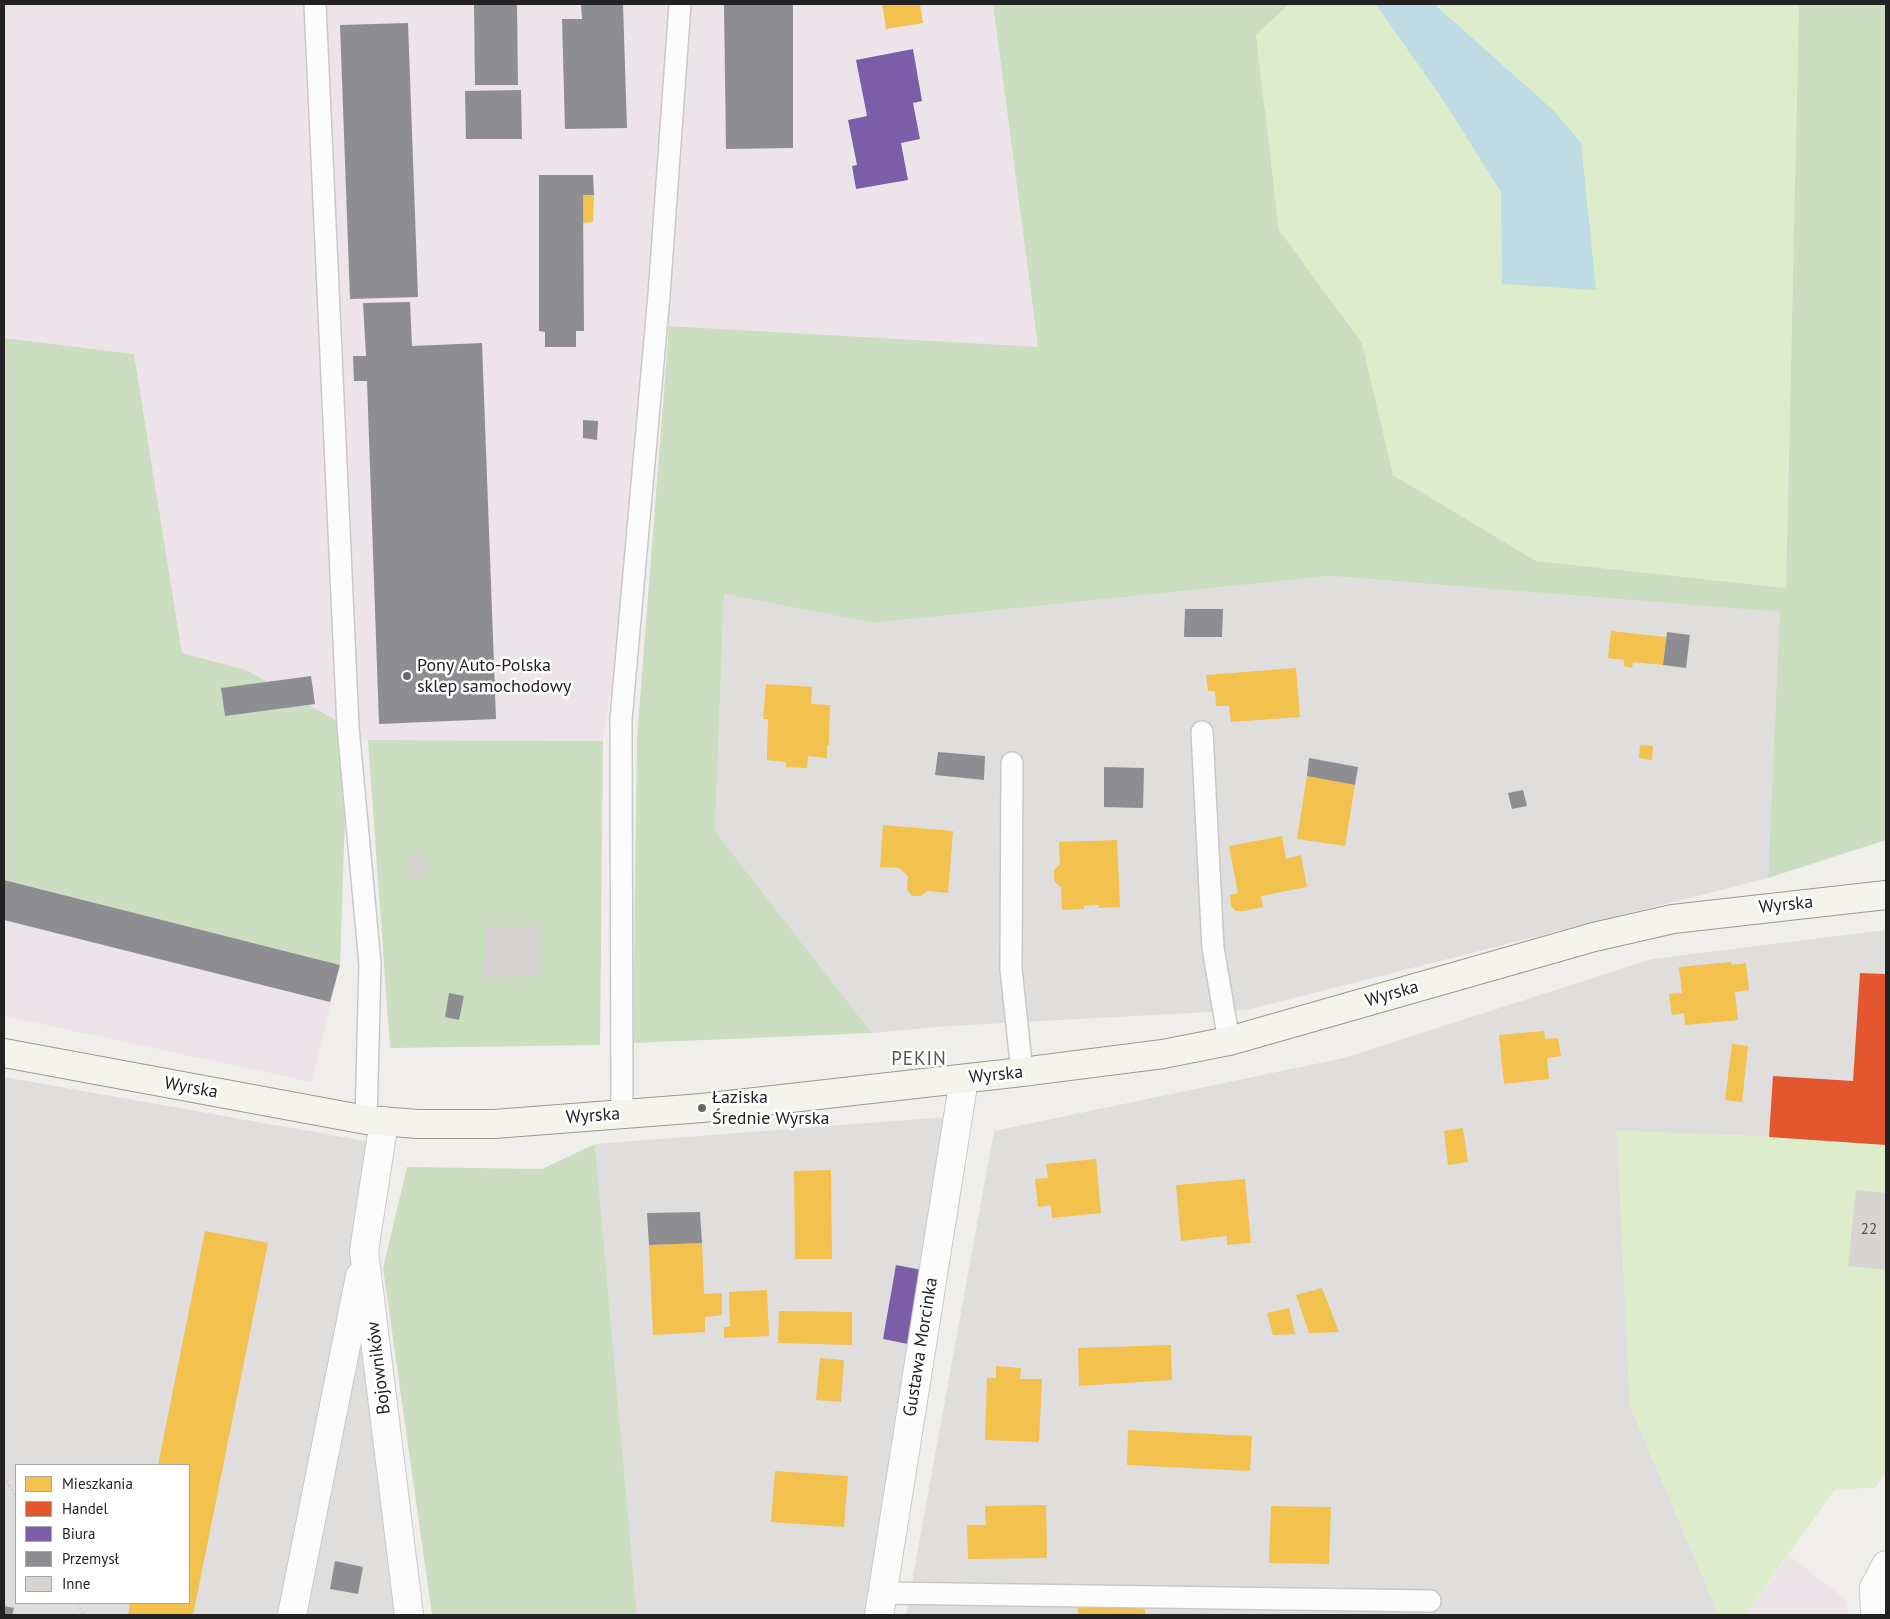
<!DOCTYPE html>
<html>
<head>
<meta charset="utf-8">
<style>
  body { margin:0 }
  #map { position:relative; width:1890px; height:1619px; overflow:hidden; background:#f0eeeb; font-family:"PT Sans",sans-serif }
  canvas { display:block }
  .frame { position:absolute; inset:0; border:5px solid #222; pointer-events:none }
  .legend { position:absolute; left:15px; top:1464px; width:175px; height:140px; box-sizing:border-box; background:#fff; border:1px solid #a7a7a7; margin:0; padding:6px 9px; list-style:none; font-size:15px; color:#222 }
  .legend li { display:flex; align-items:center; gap:10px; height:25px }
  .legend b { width:25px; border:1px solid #a7a7a7 }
</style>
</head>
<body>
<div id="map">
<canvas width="1890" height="1619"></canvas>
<div class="frame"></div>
<ul class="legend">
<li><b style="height:14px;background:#f2c14e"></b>Mieszkania</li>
<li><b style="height:14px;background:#e4572e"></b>Handel</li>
<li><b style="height:14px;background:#7b5ea7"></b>Biura</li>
<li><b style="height:14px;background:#8d8d92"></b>Przemysł</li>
<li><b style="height:14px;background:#d7d4d2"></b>Inne</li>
</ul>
</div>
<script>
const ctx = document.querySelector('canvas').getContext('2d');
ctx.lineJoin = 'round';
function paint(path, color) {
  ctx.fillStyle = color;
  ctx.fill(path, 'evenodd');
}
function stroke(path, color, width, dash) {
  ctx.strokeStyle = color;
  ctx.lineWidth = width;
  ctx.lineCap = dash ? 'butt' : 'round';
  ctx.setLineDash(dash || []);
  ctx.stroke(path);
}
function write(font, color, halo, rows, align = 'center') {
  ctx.font = font + ' "PT Sans",sans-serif';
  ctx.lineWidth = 5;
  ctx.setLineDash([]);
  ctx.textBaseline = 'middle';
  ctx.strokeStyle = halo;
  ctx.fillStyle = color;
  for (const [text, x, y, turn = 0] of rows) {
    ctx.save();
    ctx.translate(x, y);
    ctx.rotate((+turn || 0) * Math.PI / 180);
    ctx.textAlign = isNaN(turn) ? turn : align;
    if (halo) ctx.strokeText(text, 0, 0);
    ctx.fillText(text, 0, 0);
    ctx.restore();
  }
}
paint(new Path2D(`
  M1330 576 1781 612 1768 878 1246 1010 949 1026 872 1033 715 831 724 594 873 623Z
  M1886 930V1141L1617 1131 1630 1406 1719 1615H906L994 1131 1344 1058 1652 959Z
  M4 1077 365 1141 397 1615H4ZM16 1465H189V1603H16Z
  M946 1117 870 1615H637L595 1144Z`), '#dfdedc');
paint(new Path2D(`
  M4 4H993L1038 348 669 326 603 741 368 740 246 670 182 653 134 354 4 338Z
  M4 880 340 965 312 1082 4 1016Z
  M1789 1555 1846 1600 1849 1615H1745Z`), '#ede4e9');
paint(new Path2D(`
  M1289 4H1799L1786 588 1536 561 1393 475 1362 343 1279 230 1256 35Z
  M1617 1131 1886 1141V1472L1875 1488 1835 1489 1745 1615H1719L1630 1406Z`), '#ddeccb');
paint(new Path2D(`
  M993 4H1289L1256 35 1279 230 1362 343 1393 475 1536 561 1786 588 1799 4H1886V840L1768 878 1780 612 1330 576 873 623 724 594 715 831 872 1033 633 1043 637 738 669 326 1038 347Z
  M4 338 134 354 182 653 246 670 348 727 340 965 4 880Z
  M368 740 603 741 600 1045 390 1048Z
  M595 1144 637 1615H432L383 1268 407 1167 542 1169Z`), '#cbdec1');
paint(new Path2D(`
  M1434 4 1554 111 1581 143 1596 290 1502 284 1501 192 1444 101 1376 5Z`), '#bfdbe3');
paint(new Path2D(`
  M882 4H920L923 23 886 29Z
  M583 195H594L593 222 583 223Z
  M1611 631 1666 637 1663 665 1633 662 1632 668 1624 666V660L1608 658Z
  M1296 668 1300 717 1231 722 1229 706H1216L1215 691H1208L1206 675Z
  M766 684 812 687 811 704 830 705 829 745H827V758L808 756 807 768 786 767V762L767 760 768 719H763Z
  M1640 745 1653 746 1652 760 1639 758Z
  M1307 776 1355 785 1345 846 1297 839Z
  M883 825 953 831 948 893 927 891 921 896H912L907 890 908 876 899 868 880 867Z
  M1282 836 1286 859 1301 855 1307 887 1261 896 1263 907 1244 911H1236L1231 906 1230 895 1238 893 1229 846Z
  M1117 840 1120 907 1099 908V905H1096L1084 906V909L1062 910 1061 887 1055 882 1054 877V870L1060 865 1059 842Z
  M1731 962 1732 965 1746 963 1749 990 1735 992 1738 1020 1685 1025 1684 1013 1672 1015 1669 994 1682 993 1679 967Z
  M1544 1031 1545 1039 1558 1038 1561 1056 1547 1058 1549 1079 1504 1084 1499 1035Z
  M1732 1044 1748 1046 1742 1102 1725 1100Z
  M1463 1128 1468 1162 1448 1165 1444 1131Z
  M1096 1159 1101 1213 1052 1218 1051 1205 1038 1207 1035 1179 1048 1178 1046 1164Z
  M831 1170 832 1259H795L794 1171Z
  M1245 1179 1251 1243 1227 1245V1236L1181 1241 1176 1185Z
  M205 1231 268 1243 193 1615H128L130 1603H189V1465H158Z
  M702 1243 704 1294 722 1293V1315L705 1317V1332L653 1335 649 1245Z
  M1322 1288 1339 1332 1309 1333 1296 1295Z
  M767 1290 769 1336 724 1338V1327H730L729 1292Z
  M1289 1308 1295 1334 1273 1335 1267 1313Z
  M779 1311 852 1312V1345L778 1343Z
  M1171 1345 1172 1380 1079 1386 1078 1348Z
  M820 1358 844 1360 841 1402 816 1400Z
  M996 1366 1021 1368 1020 1379H1042L1039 1442 985 1440 987 1378H996Z
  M1128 1430 1252 1436 1250 1471 1127 1465Z
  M775 1471 848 1476 844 1527 771 1522Z
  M1046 1505 1047 1558 968 1559 967 1525H986L985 1506Z
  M1271 1506 1331 1507 1329 1564 1269 1563Z
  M1078 1607H1145V1615H1078Z`), '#f2c14e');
paint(new Path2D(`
  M1860 973 1886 974V1145L1769 1137 1773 1076 1853 1081Z`), '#e4572e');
paint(new Path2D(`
  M913 49 922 101 913 103 920 139 901 143 908 180 856 189 852 166 857 165 848 120 867 116 856 60Z
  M896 1265 922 1270 908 1344 883 1339Z`), '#7b5ea7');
paint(new Path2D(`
  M474 4H517L518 85H475Z
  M581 4H623L627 128 565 129 562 19H582Z
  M724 4H793V148L726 149Z
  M408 23 418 297 350 299 340 25Z
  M521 90 522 139H466L465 91Z
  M539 175H593L594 195H583L584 331H576V347H545V332L539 331Z
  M410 302 412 346 482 343 496 719 379 724 367 381H354L353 356H366L363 303Z
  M583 420 598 421 597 440 583 438Z
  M1185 609H1223L1222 637H1184Z
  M1667 632 1690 635 1686 668 1663 665Z
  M311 676 315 704 225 716 221 688Z
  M938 752 985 756 984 780 935 775Z
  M1309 758 1358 767 1355 785 1307 776Z
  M1104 767 1144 768 1143 808 1104 807Z
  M1523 790 1527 806 1512 809 1508 793Z
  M4 880 340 965 330 1002 4 920Z
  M449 993 464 996 459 1020 445 1017Z
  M700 1212 702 1243 649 1245 647 1213Z
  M335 1561 363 1567 358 1594 330 1589Z
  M4 1606 14 1608 12 1615H4Z`), '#8d8d92');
paint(new Path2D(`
  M412 853 429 857 424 879 407 875Z
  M542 926 540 974 484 979 486 927Z
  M1856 1190 1886 1193V1270L1848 1266Z`), '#d7d4d2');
const lane = new Path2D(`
  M315 4 348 727 370 964 366 1120
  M1202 732 1213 948 1229 1041
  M1012 763 1011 969 1022 1072
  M622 1114 621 719 659 295 680 4
  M882 1593 1430 1601`);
const street = new Path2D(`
  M384 1121 364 1251 409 1615
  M292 1615 360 1276
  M879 1615 964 1079
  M1875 1615 1874 1588 1886 1565`);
const secondary = new Path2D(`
  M4 1053 366 1120 418 1124H494L702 1108 1022 1072 1163 1054 1229 1041 1594 937 1673 919 1886 895`);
stroke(lane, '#c9c8c7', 24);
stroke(street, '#c9c8c7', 30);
stroke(secondary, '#999a82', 30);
stroke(new Path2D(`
  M4 1476 16 1497
  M77 1603 84 1615`), '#dccecd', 3, [2.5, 2.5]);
stroke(lane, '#fdfcfc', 21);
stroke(street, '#fdfcfc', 28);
stroke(secondary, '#f4f4ed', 28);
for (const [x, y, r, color] of [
  [407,676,5,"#6a6968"],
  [702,1108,5,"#6a6968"]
]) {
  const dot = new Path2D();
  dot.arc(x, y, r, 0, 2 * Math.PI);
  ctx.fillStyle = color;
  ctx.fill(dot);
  stroke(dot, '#fff', 2);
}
write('15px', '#4f4e4e', null, [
  ["22",1869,1230]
]);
write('18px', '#222', '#fff', [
  ["Pony Auto-Polska",417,666],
  ["sklep samochodowy",417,687],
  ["Łaziska",712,1098],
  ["Średnie Wyrska",712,1119]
], 'left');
write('18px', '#222', '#fff', [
  ["Wyrska",1786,905,-6],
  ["Wyrska",1392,994,-16],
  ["Wyrska",996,1075,-6],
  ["Wyrska",191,1088,10],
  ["Wyrska",593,1116,-4],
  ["Gustawa Morcinka",921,1347,-81],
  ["Bojowników",379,1368,-97]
]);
ctx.letterSpacing = '1px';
write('19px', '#555', '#fff', [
  ["PEKIN",919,1060]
]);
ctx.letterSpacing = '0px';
</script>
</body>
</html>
